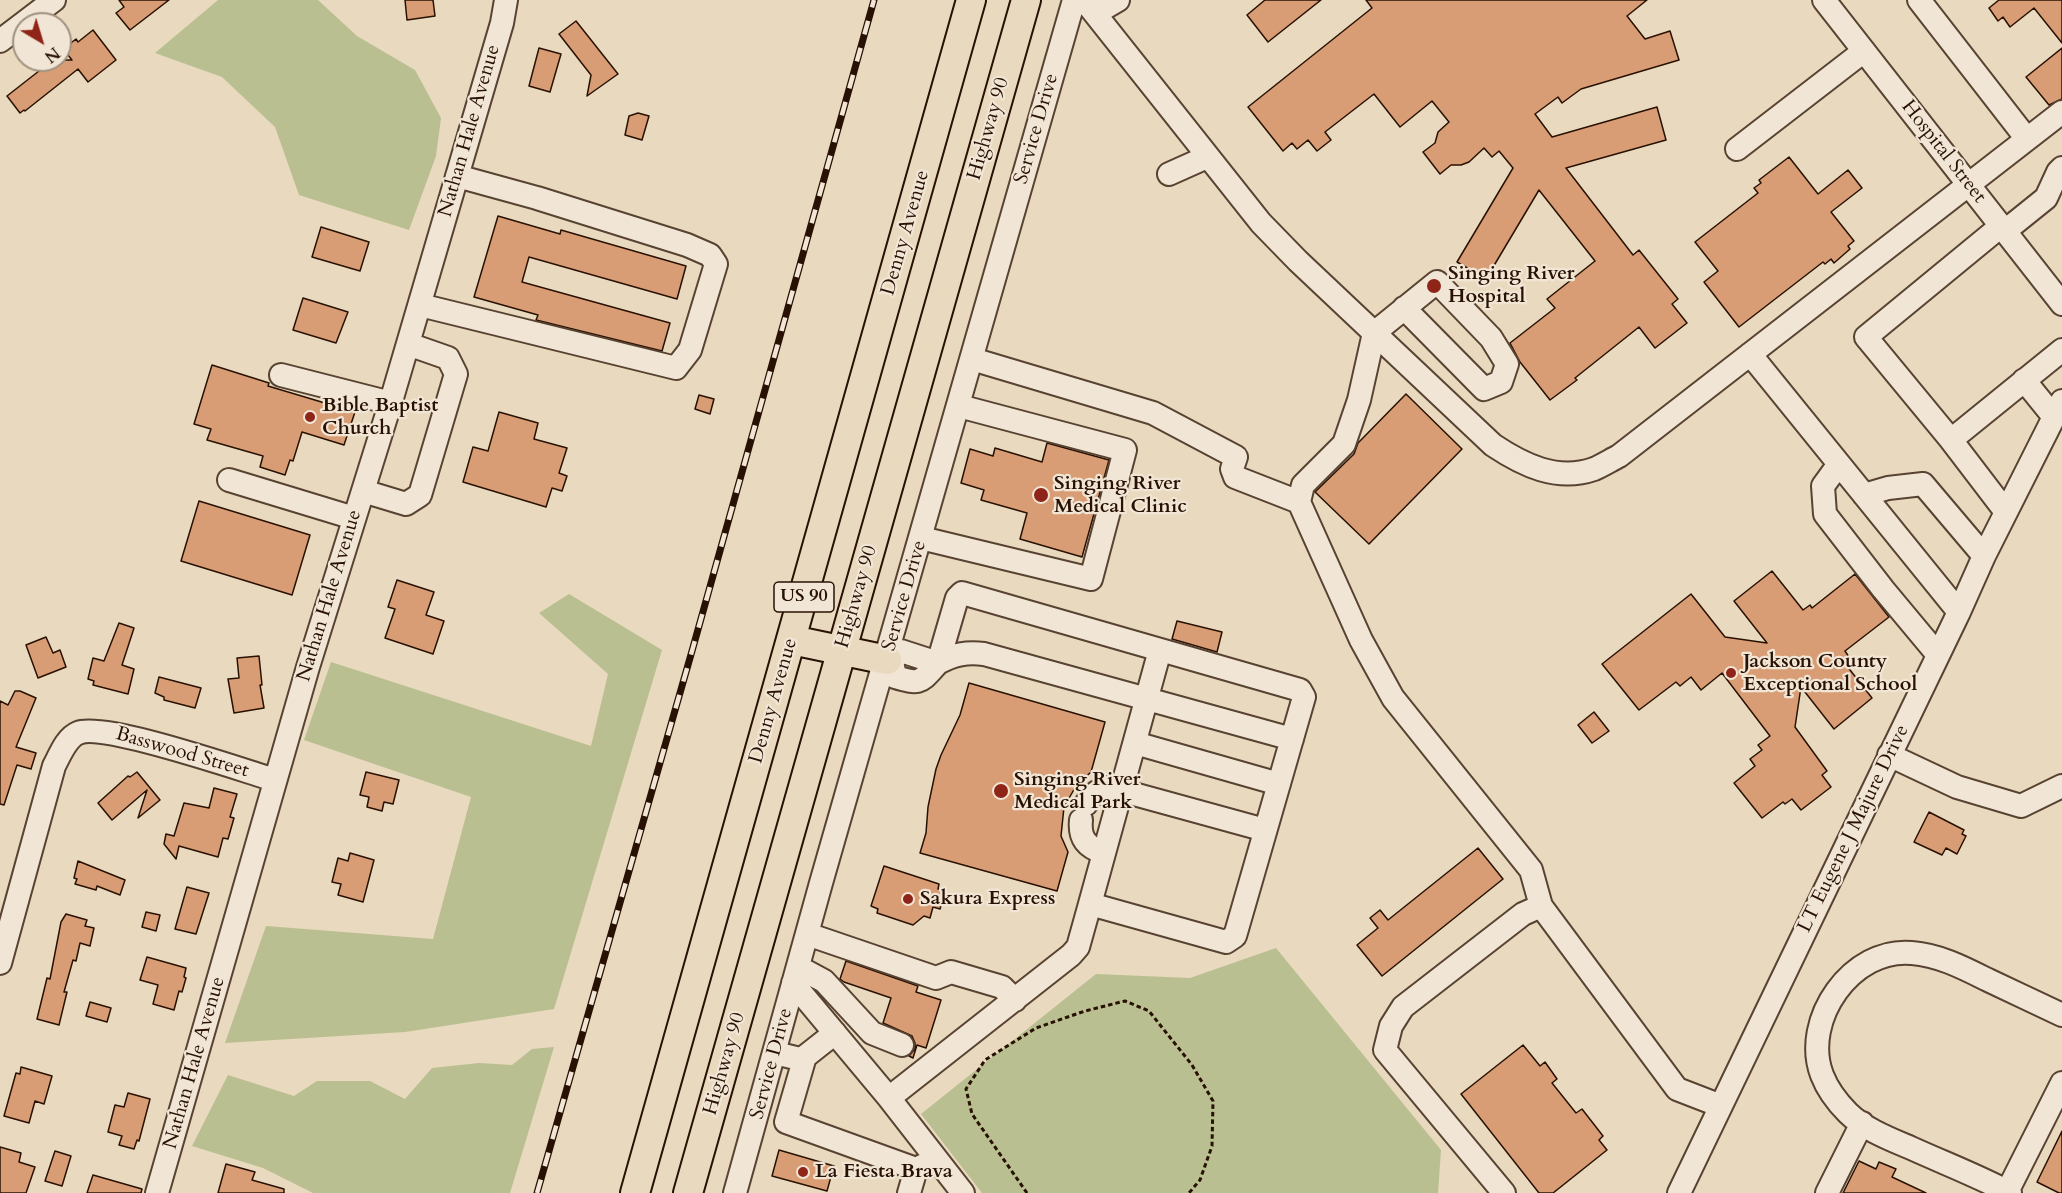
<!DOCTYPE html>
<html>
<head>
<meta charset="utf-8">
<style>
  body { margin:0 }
  #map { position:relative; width:2062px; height:1193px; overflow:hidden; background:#e9d9be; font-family:Cardo,serif }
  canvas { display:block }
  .north { position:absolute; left:12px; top:12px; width:60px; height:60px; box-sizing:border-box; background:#f1e6d5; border:2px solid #a19181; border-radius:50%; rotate:142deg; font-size:16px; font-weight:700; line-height:24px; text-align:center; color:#281103 }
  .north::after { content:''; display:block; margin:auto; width:21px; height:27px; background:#8f2418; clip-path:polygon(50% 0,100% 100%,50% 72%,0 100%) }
</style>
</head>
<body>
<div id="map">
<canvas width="2062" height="1193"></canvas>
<div class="north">N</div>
</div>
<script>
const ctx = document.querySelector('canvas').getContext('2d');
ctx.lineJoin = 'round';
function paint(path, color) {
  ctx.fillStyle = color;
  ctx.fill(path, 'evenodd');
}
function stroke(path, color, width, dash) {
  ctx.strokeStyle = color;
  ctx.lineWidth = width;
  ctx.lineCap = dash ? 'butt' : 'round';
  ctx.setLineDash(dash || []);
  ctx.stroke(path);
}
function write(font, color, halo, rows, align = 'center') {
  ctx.font = font + ' Cardo,serif';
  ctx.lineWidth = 4.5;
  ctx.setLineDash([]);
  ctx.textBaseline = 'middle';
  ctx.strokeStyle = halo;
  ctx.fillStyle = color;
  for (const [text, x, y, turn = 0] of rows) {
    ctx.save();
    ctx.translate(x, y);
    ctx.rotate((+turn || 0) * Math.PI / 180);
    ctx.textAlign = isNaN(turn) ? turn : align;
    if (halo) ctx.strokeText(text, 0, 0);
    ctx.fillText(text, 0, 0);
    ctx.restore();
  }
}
paint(new Path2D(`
  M218 0H318L357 36 415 70 441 118 436 156 409 230 299 195 275 127 222 77 155 53Z
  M569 594 662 650 554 1009 405 1032 225 1043 266 926 433 939 471 797 304 740 331 662 591 746 608 674 539 613Z
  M1276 948 1441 1150 1438 1193H982L921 1114 1096 974 1190 978Z
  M554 1047 510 1193H313L263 1168 192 1146 228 1075 294 1096 317 1081H370L405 1099 432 1068 479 1063 512 1065 532 1049Z`), '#b9bf90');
const building = new Path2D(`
  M119 0H169L130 30 116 13 124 7Z
  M405 0H433L435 16 407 20Z
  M1265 0H1321L1268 42 1247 15Z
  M1366 0H1647L1627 16 1645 39 1670 31 1679 60 1581 89 1562 103 1558 97 1535 114 1552 137 1657 107 1666 140 1566 168 1633 255 1639 250 1678 299 1672 304 1687 323 1655 348 1639 327 1575 378 1577 380 1550 400 1520 362 1510 343 1555 308 1547 299 1595 261 1539 190 1486 279 1457 262 1513 168 1499 151 1492 157 1484 148 1469 162 1461 165H1451L1440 174 1423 152 1435 143 1438 132 1449 122 1432 101 1400 127 1374 94 1325 132 1331 140 1317 151 1308 140 1297 149 1292 143 1283 151 1248 107 1372 8Z
  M1999 0H2062V43L2034 8 2010 27 2003 17 1998 21 1989 8Z
  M576 21 618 74 587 96 591 75 559 34Z
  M93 30 116 60 88 82 78 69 25 111 24 110 20 113 7 96 53 60H72L63 49 76 39 78 42Z
  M539 48 561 54 550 92 529 86Z
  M2062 48V99L2049 105 2026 77Z
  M638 113 649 116 642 140 625 135 629 116Z
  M1789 157 1818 194 1848 170 1862 188 1831 212 1854 241 1848 246 1850 249 1834 263 1831 259 1825 264 1823 262 1739 327 1704 282 1718 271 1695 242 1758 193 1754 188 1761 183 1759 180Z
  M498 216 560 234 561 230 686 266 677 299 529 257 522 282 670 323 662 351 536 320 538 315 474 297Z
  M321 227 369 242 360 271 312 257Z
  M303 298 348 312 336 343 293 330Z
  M212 365 269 383 268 386 355 412 344 445 302 432 293 461 290 460 285 475 260 467 263 456 207 440 211 429 194 424Z
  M1406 394 1462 449 1369 544 1315 492 1354 454 1358 443Z
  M699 395 714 399 710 414 695 409Z
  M499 412 538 423 534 439 567 448 559 473 567 476 562 491 552 488 546 507 463 482 473 447 488 451Z
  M1047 443 1109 460 1082 557 1020 539 1027 513 981 500 984 490 961 483 970 449 993 456 995 448 1042 462Z
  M199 501 310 535 292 595 181 561Z
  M1772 571 1803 610 1810 605 1812 608 1855 574 1889 617 1845 651 1849 657 1843 661 1872 698 1834 729 1801 687 1795 727 1827 771 1822 775 1831 787 1801 810 1792 799 1785 804 1783 802 1762 818 1734 783 1755 766 1750 759 1762 750 1758 745 1770 736 1722 673 1701 690 1691 677 1680 686 1676 682 1639 710 1602 664 1691 594 1725 637 1767 643 1734 601Z
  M397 580 434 592 426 615 444 621 433 654 385 638 395 609 388 607Z
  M1177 621 1222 632 1217 652 1172 639Z
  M119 623 134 628 122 665 134 669 128 694 93 685 94 681 88 679 93 658 104 661Z
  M46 637 53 653 60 650 66 667 38 678 26 645Z
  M259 656 262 685H260L264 708 234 713 228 679 239 678 237 658Z
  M159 677 201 688 195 708 164 700V697L155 693Z
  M969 683 1105 722 1091 772 1076 786 1064 807 1061 836 1068 852 1057 891 920 853 926 833 928 807 936 769 941 755 960 715Z
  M15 691H20L36 698 16 747 36 753 31 769 17 765 4 805 0 804V701L8 705Z
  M1594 712 1609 731 1592 743 1578 725Z
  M137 772 160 800 138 818 147 790 112 820 98 803 128 776 130 777Z
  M366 772 399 780 393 804 384 802 382 811 367 807 369 797 360 795Z
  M214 788 237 794 230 817 234 818 228 839 223 838 218 857 179 846 176 859 164 844 166 834 174 836 184 803 209 808Z
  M1929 812 1964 830 1962 834 1966 836 1957 854 1946 848 1942 855 1914 842Z
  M1478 848 1503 879 1382 976 1357 945 1378 928 1370 918 1380 910 1388 920Z
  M350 853 374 860 363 902 338 895 341 884 332 882 338 858 348 861Z
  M78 861 125 880 120 895 97 886 96 890 75 884 77 879 74 878Z
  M884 866 939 884 938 889 945 891 940 909 933 907 930 918 924 916 913 925 877 913 878 909 871 906Z
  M187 887 209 893 196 934 175 929Z
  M146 912 160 915 156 931 142 927Z
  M66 914 87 920 85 926 94 928 90 946 80 943 76 961 73 960 64 992H67L59 1025 37 1019 47 978 50 979 61 922Z
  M147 957 186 968 184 977 186 978 182 992 179 991 174 1010 153 1004 158 985 140 980Z
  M846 961 918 986 916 992 941 1000 926 1048 917 1045 913 1058 909 1056 915 1049V1043L912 1036 883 1023 891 998 844 982 840 979Z
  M90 1002 111 1008 107 1022 86 1016Z
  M1523 1045 1540 1066 1545 1062 1557 1079 1552 1083 1576 1113 1582 1109 1603 1136 1599 1140 1607 1150 1553 1193H1539L1461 1094Z
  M21 1067 52 1076 44 1104 35 1101 29 1123 4 1116 16 1073 20 1074Z
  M128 1093 150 1099 139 1141 137 1140 134 1149 119 1145 122 1136 108 1132 115 1105 124 1107Z
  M2062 1131V1193H2059L2037 1182Z
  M0 1147 21 1153 19 1162 35 1167 26 1193H0Z
  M779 1150 834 1166 827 1191 772 1176Z
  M55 1151 71 1156 62 1186 45 1181Z
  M1859 1161 1876 1169 1879 1162 1896 1169 1892 1177 1926 1193H1843Z
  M226 1164 255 1172 252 1180 284 1189V1193H218Z
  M93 1175 142 1189 141 1193H87Z`);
paint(building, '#d99d75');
stroke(building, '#281103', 1.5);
const minor = new Path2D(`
  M1084 0 1261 223 1298 261 1493 445C1523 465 1557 482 1594 469 1603 465 1611 460 1619 456L2062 112
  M1824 0 2062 304
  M1919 0 2027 139
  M1096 13 1118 0
  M0 41 54 0
  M1737 149 1864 51
  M1169 174 1207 157
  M2001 226 1866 337 1951 440 2062 350
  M2005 231 2046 198 2058 172 2062 168
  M420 305 676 368 690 350 716 264 710 255 687 245 537 198 457 176
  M1404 308 1484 389 1501 382 1507 364 1491 338 1437 282 1374 333 1359 400 1344 444 1303 485 1299 502 1361 640 1393 698 1531 870 1541 906
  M1750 354 1959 612
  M972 359 1153 413 1236 457 1232 469 1235 477 1299 502
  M281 375 391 403
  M2024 380 2054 417
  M1951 440 2006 512
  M1839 464 1823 486 1825 514 1883 589 1938 655
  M229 480 354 518
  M363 491 406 504 420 495 456 374 448 358 408 344
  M1864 495 1888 488 1923 484 1984 556
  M921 538 1091 579 1125 450 959 406
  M901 651 938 663C920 682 922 685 895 677L892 661Z
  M938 663 957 598 962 593 1300 690 1304 697 1235 936 1226 942 1090 904 1160 650
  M938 663C954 654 967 652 984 654L1292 739
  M1135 743 1279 784
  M1889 755 1957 787 2021 806 2062 786
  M1086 804C1092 794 1100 788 1112 788L1265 830
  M1081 820C1079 839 1087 847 1104 853
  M807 934 936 978 951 972 1002 987 1015 1000
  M0 963 54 766C60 755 66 738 78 733 104 722 241 770 275 780
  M798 967 824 981 872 1033 902 1045
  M793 983 889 1098 963 1193
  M775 1053 804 1060 786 1122 916 1169 936 1159
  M802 1059 835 1033
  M889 1098 1071 955 1078 947 1090 904
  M2007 1192 2062 1083
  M157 1193 308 667 392 398 502 23 506 0
  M735 1193 821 883 1074 0
  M909 1193 916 1169
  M1504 1193 1385 1050 1391 1026 1403 1007 1523 914 1541 906 1677 1089 1721 1106
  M1679 1193 1959 612 1984 556 2062 401
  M1827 1193 1862 1123
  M2010 1193C1978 1176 1944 1163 1911 1148 1890 1139 1864 1129 1848 1113 1838 1103 1827 1088 1822 1075 1801 1020 1852 947 1912 953 1939 955 1964 968 1988 980 2013 992 2037 1003 2062 1015`);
const major = new Path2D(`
  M792 640 887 660
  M635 1193 971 0
  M688 1193 1026 0`);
stroke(minor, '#584332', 26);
stroke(major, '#281103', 32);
stroke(new Path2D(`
  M1027 1193 972 1114 966 1089 985 1060 1036 1028 1085 1011 1125 1001 1149 1011 1192 1065 1213 1101 1212 1146 1200 1180 1189 1193`), '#281103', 3, [4.5, 3]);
stroke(minor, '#f1e6d5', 22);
stroke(major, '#e9d9be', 28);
const rail = new Path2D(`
  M537 1193 692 651 874 0`);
stroke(rail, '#281103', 7);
stroke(rail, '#f1e6d5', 4.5, [14]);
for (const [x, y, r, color] of [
  [1434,286,8,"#8f2418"],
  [310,417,6,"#8f2418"],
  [1041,495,8,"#8f2418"],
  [1731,673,6,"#8f2418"],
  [1001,791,8,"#8f2418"],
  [908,899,6,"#8f2418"],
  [803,1172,6,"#8f2418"]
]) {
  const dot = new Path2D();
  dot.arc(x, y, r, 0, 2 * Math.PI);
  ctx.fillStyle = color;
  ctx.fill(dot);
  stroke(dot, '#f1e6d5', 2);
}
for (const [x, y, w] of [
  [804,597,60]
]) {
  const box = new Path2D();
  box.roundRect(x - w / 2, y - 15, w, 30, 4.5);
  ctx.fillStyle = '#f1e6d5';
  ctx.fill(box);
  stroke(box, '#281103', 1.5);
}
write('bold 18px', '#281103', null, [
  ["US 90",804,597]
]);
write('20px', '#281103', '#f1e6d5', [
  ["Highway 90",989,129,-74],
  ["Service Drive",1037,129,-74],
  ["Nathan Hale Avenue",470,131,-74],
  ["Hospital Street",1943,152,52],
  ["Denny Avenue",906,233,-74],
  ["Nathan Hale Avenue",330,596,-73],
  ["Service Drive",905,596,-74],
  ["Highway 90",857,597,-74],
  ["Denny Avenue",774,701,-74],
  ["Basswood Street",182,753,16],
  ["LT Eugene J Majure Drive",1854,829,-64],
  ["Nathan Hale Avenue",195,1063,-74],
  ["Highway 90",725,1064,-74],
  ["Service Drive",772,1064,-75]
]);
write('bold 20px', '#281103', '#f1e6d5', [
  ["Singing River",1448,274],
  ["Hospital",1448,297],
  ["Bible Baptist",322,406],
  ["Church",322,429],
  ["Singing River",1054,484],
  ["Medical Clinic",1054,507],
  ["Jackson County",1743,662],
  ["Exceptional School",1743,685],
  ["Singing River",1014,780],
  ["Medical Park",1014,803],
  ["Sakura Express",920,899],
  ["La Fiesta Brava",815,1172]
], 'left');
</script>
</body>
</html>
